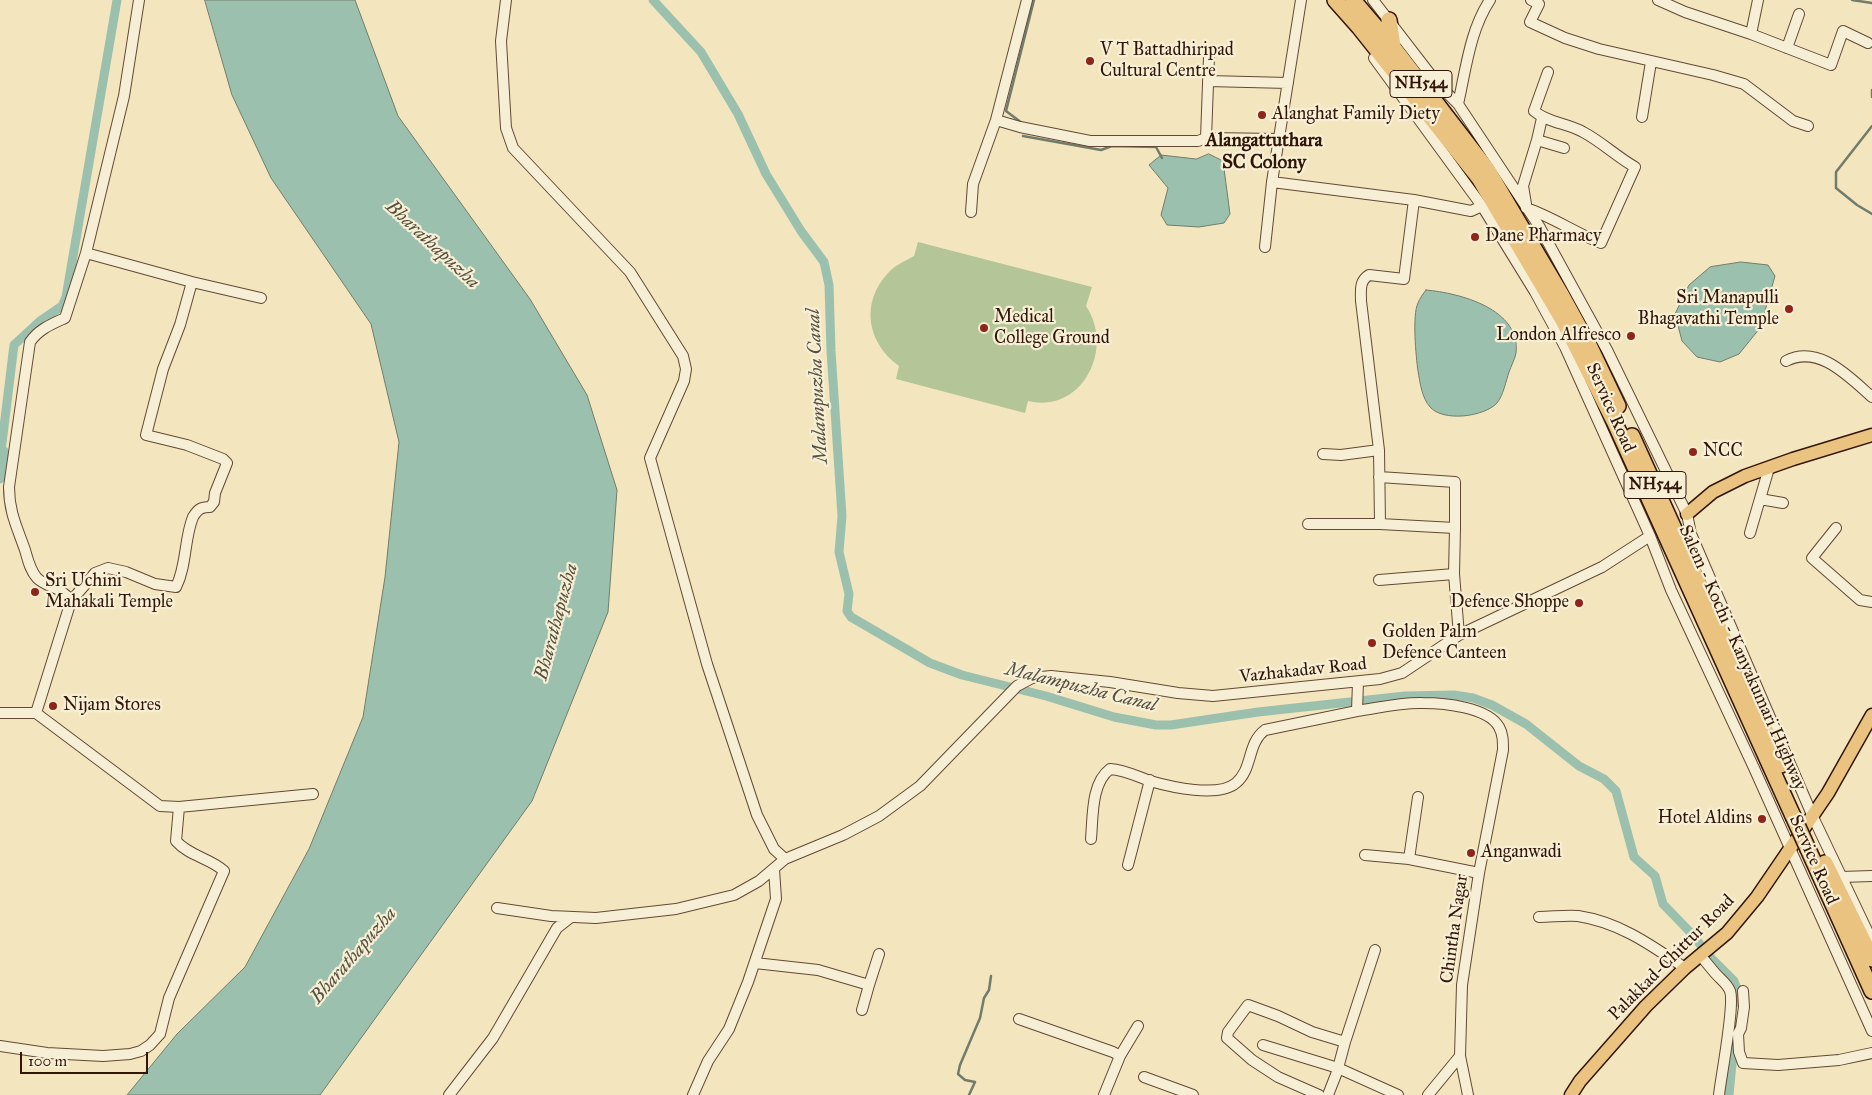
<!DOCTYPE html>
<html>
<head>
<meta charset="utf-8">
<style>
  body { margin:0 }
  #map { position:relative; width:1872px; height:1095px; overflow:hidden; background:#f3e6bf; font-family:"IM FELL Great Primer",serif }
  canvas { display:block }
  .scale { position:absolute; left:20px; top:1052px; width:128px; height:22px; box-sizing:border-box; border:2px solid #311507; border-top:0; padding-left:6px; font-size:15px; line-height:18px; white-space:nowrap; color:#311507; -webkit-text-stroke:4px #f7efd5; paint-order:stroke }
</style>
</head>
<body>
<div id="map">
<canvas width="1872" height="1095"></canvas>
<div class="scale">100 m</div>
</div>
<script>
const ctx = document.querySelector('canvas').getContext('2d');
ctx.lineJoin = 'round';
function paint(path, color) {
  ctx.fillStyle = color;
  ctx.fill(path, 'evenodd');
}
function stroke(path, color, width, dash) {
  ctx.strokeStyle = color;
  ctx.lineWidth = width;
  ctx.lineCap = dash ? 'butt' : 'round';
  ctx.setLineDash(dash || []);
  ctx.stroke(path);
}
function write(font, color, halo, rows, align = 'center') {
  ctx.font = font + ' "IM FELL Great Primer",serif';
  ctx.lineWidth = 4.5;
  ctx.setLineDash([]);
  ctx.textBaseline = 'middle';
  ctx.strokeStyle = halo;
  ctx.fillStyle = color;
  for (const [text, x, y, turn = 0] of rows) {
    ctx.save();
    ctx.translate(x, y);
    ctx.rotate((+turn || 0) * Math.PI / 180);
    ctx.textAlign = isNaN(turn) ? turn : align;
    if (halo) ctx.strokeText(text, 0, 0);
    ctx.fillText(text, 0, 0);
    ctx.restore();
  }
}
paint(new Path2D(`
  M918 242 1092 287 1086 306C1115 349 1082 414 1028 401L1025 413 896 379 899 366C867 343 860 303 888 273 895 265 905 261 914 256Z`), '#b4c697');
const water = new Path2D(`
  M205 0H355L398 116 530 299 587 395 617 490 608 612 532 801 320 1095H127L177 1034 245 967 309 849 363 717 385 577 399 442 371 324 271 178 232 95Z
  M1209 154 1223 161 1230 214 1224 223 1199 227 1167 225 1161 215 1168 188 1149 165 1161 155 1196 159Z
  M1741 262 1768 265 1775 276 1760 328 1739 354 1720 362 1697 357 1682 341 1675 314 1689 285 1710 267Z
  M1426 290C1460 293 1521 309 1516 353 1515 359 1511 366 1509 372 1506 381 1503 396 1497 403 1484 417 1443 422 1430 407 1422 398 1420 383 1418 371 1416 357 1412 315 1418 303 1420 298 1423 294 1426 290Z`);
paint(water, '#9cc0ae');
stroke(water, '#717c6b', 1);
stroke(new Path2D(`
  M1852 0 1872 3
  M1872 90V97
  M1022 123 1006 111 1034 0
  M1872 126 1836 172V188L1857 205 1872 214
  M1023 136 1101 150 1112 146 1156 147 1162 158
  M969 1095 975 1082 965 1080 958 1074 960 1065 980 1018 984 998 989 990 991 976`), '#717c6b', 2.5);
stroke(new Path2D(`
  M653 0 701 52 738 114 766 174 801 231 824 262 829 285 831 351 842 516 839 552 849 594 847 611 851 617 930 663 962 675 1046 696 1114 717 1156 725H1171L1258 712 1405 696 1454 695 1473 698 1492 705 1526 724 1579 766 1604 779 1616 791 1634 857 1655 876 1663 904 1690 932 1712 959 1734 981 1740 997 1739 1003
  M0 479 4 451H1L14 345 40 321 62 306 66 297 117 0
  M1729 1095 1735 1033`), '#9cc0ae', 9);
const minor = new Path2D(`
  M1373 0 1437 83 1458 104 1539 226 1607 350 1687 514 1691 534 1813 817 1872 941
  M1531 0 1539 4 1530 22 1565 38 1599 49 1713 75 1744 84 1793 121 1808 126
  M1658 0 1685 12 1751 34 1831 65 1843 31 1868 43
  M1751 34 1758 0
  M1787 48 1799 14
  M1374 58 1482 206 1535 292 1565 347 1650 536 1671 590 1754 768 1872 1031
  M1208 81 1288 83
  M1458 104C1466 69 1470 30 1490 0
  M1642 117 1651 62
  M996 120 1020 127 1090 141H1198L1206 138 1209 57
  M1206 138 1279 139
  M1537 140 1542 118
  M1272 182 1414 200 1471 211 1482 206
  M1414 200 1404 279 1369 275C1359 281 1361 291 1361 301L1379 450 1380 524 1455 528 1454 574 1459 635
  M1526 204 1523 186 1537 140 1564 148
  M1526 208C1553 217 1575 233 1601 243L1635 167C1617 157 1602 142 1583 132 1567 123 1548 123 1534 111L1548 72
  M971 212 973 184 996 120 1027 0
  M1265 247 1272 182 1301 0
  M86 253 192 282 261 298
  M1786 361C1819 344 1849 377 1872 397
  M1323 454 1341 455 1379 450
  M1379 477 1455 482V528
  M1760 499 1783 503
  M1308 524H1380
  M1836 528 1812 558 1860 600 1872 602
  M1750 533 1769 468
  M1379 580 1454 574
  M71 601 95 573 108 568 126 572 155 584 176 587C187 565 184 539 193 517 198 509 201 507 210 507L214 502 215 493 227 463 223 459 187 445 146 435 163 369 180 325 192 282
  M1358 682 1357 711C1378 708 1401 702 1423 703 1443 703 1488 707 1499 727 1503 734 1503 741 1503 750L1479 873 1462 985 1460 1056 1468 1095
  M0 713H36L71 601C61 586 47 588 37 578 30 570 28 560 25 550 17 527 9 512 9 487L30 342C39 329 52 324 65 318L86 253 124 96 139 0
  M36 713 160 806 179 807 313 794
  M1418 797 1409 859 1479 873
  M1091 839C1093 817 1091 783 1110 769 1125 770 1136 776 1150 781 1171 787 1218 798 1236 783 1253 769 1247 743 1265 730L1357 711
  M1365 855 1409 859
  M785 859 843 835 879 816 920 786 1017 686 1032 678 1051 676 1110 682 1178 693 1213 696 1380 679 1402 673 1459 635 1602 567 1650 536
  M1128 865 1150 780
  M1841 877 1872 876
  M497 908 551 916 596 918 676 909 734 895 759 881 785 859 774 849 757 815 707 664 650 458 684 381 686 369 683 356 630 272 513 148 506 128 501 41 506 0
  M1539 917C1552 917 1565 915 1578 916 1619 922 1651 945 1685 968
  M1700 955C1705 961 1710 967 1715 973 1720 979 1727 983 1730 991 1735 1005 1721 1076 1719 1095
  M755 963 818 970 869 985 862 1010
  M869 985 879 954
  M1743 991 1744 1007 1741 1028 1738 1034 1739 1052 1743 1063 1778 1065 1839 1060 1872 1053
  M1019 1019 1113 1052 1120 1056
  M1263 1045 1338 1068 1398 1095
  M0 1046 47 1053 103 1056 130 1054 141 1051 150 1045 160 1034 169 998 224 871C210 858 189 856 176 841L179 807
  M1144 1077 1193 1095
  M449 1095 493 1038 557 928 571 917
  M693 1095 708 1061 729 1029 748 982 776 899 774 869
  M1104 1095 1120 1056 1138 1026
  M1319 1095 1278 1077 1252 1060 1227 1038 1228 1032 1248 1005 1278 1016 1312 1032 1345 1042 1375 950
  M1328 1095 1337 1072 1345 1042
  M1428 1095 1460 1056`);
const major = new Path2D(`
  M1687 514 1713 492 1745 476 1793 459 1872 435
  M1571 1095 1580 1081 1646 1006 1685 968 1727 933 1757 897 1828 793 1872 715`);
const highway = new Path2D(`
  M1335 0 1359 27 1479 178 1564 322 1614 421 1793 816
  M1353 0 1393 47 1487 169 1561 294 1589 345 1618 406
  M1389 20 1393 46
  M1632 436 1781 765
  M1808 849 1872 991
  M1825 863 1872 959`);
stroke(minor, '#624935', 12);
stroke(major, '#311507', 15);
stroke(highway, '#311507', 18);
stroke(minor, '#f7efd5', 10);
stroke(major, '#eac380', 12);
stroke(highway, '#eac380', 15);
const highwayBridge = new Path2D(`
  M1793 816 1808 849`);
stroke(highwayBridge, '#311507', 18, []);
stroke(highwayBridge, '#eac380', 15);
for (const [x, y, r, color] of [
  [1090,61,5,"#8f2418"],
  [1262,115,5,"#8f2418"],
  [1475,237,5,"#8f2418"],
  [1789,309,5,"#8f2418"],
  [984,328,5,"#8f2418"],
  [1631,336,5,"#8f2418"],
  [1693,452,5,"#8f2418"],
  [35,592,5,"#8f2418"],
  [1579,603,5,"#8f2418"],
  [1372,643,5,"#8f2418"],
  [53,706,5,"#8f2418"],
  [1762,819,5,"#8f2418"],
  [1471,853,5,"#8f2418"]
]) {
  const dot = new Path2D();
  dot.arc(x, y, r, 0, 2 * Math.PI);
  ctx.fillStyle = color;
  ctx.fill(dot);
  stroke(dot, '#f7efd5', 2);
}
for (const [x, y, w] of [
  [1421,84,62],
  [1655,485,62]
]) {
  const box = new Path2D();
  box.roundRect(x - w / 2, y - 13.5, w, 27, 4);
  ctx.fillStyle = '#f7efd5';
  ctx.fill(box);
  stroke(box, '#311507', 1);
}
write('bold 16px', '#311507', null, [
  ["NH544",1421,84],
  ["NH544",1655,485]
]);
write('18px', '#311507', '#f7efd5', [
  ["V T Battadhiripad",1100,51],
  ["Cultural Centre",1100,72],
  ["Alanghat Family Diety",1272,115],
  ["Dane Pharmacy",1485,237],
  ["Sri Manapulli",1779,299,"right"],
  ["Bhagavathi Temple",1779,320,"right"],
  ["Medical",994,318],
  ["College Ground",994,339],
  ["London Alfresco",1621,336,"right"],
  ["NCC",1703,452],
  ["Sri Uchini",45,582],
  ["Mahakali Temple",45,603],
  ["Defence Shoppe",1569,603,"right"],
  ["Golden Palm",1382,633],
  ["Defence Canteen",1382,654],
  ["Nijam Stores",63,706],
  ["Hotel Aldins",1752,819,"right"],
  ["Anganwadi",1481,853]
], 'left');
write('18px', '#311507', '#f7efd5', [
  ["Service Road",1610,408,66],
  ["Salem - Kochi - Kanyakumari Highway",1742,658,66],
  ["Vazhakadav Road",1303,671,-6],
  ["Service Road",1813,860,66],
  ["Chintha Nagar",1455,929,-82],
  ["Palakkad-Chittur Road",1672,958,-45]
]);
write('bold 19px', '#311507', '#f7efd5', [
  ["Alangattuthara",1264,141],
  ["SC Colony",1264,163]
]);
write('italic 19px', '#565141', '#f7efd5', [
  ["Bharathapuzha",432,245,43],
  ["Malampuzha Canal",818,386,-93],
  ["Bharathapuzha",557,622,-75],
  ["Malampuzha Canal",1081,688,14],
  ["Bharathapuzha",354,956,-49]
]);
</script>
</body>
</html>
